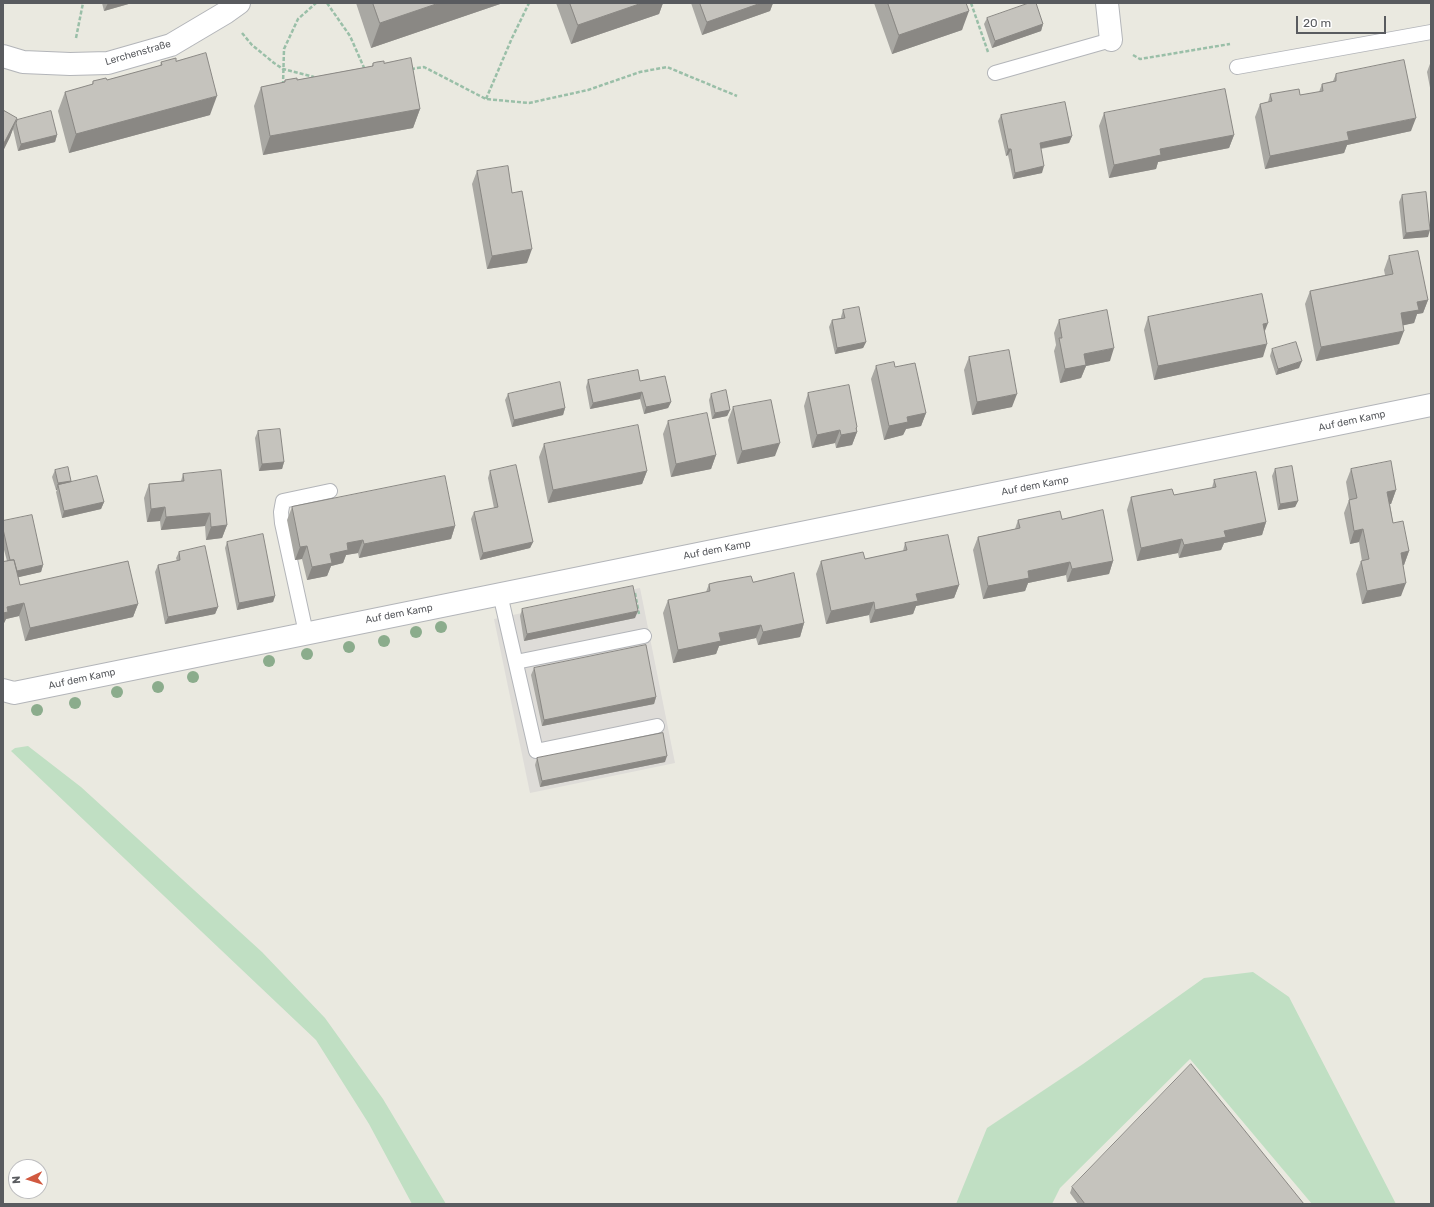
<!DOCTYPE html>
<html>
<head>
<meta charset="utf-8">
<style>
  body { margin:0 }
  #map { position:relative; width:1434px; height:1207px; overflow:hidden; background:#eae9e0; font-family:Rubik,sans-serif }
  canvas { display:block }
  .frame { position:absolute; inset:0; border:4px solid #595b5f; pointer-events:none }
  .north { position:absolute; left:8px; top:1159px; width:40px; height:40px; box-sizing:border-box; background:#fff; border:1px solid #bdbdbf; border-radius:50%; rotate:266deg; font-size:11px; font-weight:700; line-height:16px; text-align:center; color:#595b5f }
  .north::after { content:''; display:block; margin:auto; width:14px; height:18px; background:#d15940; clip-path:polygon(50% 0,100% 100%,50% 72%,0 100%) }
  .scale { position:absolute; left:1296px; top:16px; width:90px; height:18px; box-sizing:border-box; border:2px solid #595b5f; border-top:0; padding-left:5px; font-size:12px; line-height:14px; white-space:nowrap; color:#595b5f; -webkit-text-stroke:3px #fff; paint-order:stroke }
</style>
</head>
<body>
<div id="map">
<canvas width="1434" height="1207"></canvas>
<div class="frame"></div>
<div class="north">N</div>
<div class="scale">20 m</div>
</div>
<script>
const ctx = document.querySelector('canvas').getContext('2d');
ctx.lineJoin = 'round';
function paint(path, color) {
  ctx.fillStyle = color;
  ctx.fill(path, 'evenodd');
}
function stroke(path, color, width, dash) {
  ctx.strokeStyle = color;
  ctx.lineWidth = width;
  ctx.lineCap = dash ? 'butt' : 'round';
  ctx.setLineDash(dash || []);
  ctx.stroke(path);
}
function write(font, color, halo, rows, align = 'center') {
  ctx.font = font + ' Rubik,sans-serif';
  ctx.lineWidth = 3;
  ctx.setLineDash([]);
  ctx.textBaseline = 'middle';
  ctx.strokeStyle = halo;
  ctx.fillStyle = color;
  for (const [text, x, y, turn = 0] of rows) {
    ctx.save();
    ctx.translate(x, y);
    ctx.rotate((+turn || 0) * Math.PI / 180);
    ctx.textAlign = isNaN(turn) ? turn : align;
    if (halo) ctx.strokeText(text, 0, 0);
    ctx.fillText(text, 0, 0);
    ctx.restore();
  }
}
paint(new Path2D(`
  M640 588 675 763 530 793 494 619Z`), '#dedcd8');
paint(new Path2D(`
  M28 746 81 787 262 952 325 1018 383 1099 446 1204H412L369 1124 316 1040 11 751 15 748Z
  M1253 972 1289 997 1396 1204H1312L1190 1059 1060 1188 1052 1204H956L987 1128 1083 1064 1204 978Z`), '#c0dfc3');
const service = new Path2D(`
  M1237 67 1431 32
  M995 73 1111 40
  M500 594 536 751 657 726
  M306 633 282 523 281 512 283 501 330 491
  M516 662 644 636`);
const minor = new Path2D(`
  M1107 3 1111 40
  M3 56 23 62 70 64 108 63 171 45 225 13 239 3
  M3 690 14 693 1431 405`);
stroke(service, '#b3b5b9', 16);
stroke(minor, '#b3b5b9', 24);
stroke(new Path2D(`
  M327 3 350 36 365 70
  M971 3 988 52
  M242 33 252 45 274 63 283 69 314 77
  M76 38 83 3
  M1133 55 1140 59 1230 44
  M411 69 424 67 486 99 529 103 588 90 640 72 667 67 737 96
  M283 85 284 49 298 19 316 3
  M486 99 512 38 529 3
  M635 593 639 614`), '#9abfa8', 2.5, [4, 2]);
stroke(service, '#fff', 14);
stroke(minor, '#fff', 22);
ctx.fillStyle = '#8bac8c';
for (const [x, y] of [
  [441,627],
  [416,632],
  [384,641],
  [349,647],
  [307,654],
  [269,661],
  [193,677],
  [158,687],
  [117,692],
  [75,703],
  [37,710]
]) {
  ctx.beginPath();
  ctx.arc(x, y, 6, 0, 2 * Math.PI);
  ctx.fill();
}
paint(new Path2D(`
  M102 3H132L104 11Z
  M356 3H503L371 48Z
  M556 3H663L659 14 571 44Z
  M691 3H773L770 11 702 35Z
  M874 3H966L962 30 892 54Z
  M987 18 1043 24 1041 31 992 48 984 24Z
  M176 61 210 115 69 153 58 111 65 92 92 85 93 81 107 80 160 66 161 62Z
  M1431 61V93L1427 72Z
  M373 63H384L420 109 413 128 263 155 254 106 261 87 284 82 285 80H297L372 66Z
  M1336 74 1411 131 1347 145 1344 153 1265 169 1255 117 1260 104 1268 102 1270 94 1300 95 1319 92 1322 84 1333 81Z
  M3 110 17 120 57 135 55 142 18 151 13 129 10 137 3 151Z
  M1104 113 1234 135 1229 148 1158 162 1156 169 1109 178 1099 126Z
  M1001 115 1072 136 1069 143 1041 149 1042 173 1013 179 1008 155 1006 156 998 121Z
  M477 171 512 193 527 263 487 269 472 184Z
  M1402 195 1428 237 1403 239 1399 202Z
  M1389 256 1428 300 1423 313 1417 314 1414 323 1403 325 1399 344 1316 361 1305 304 1310 291 1385 275 1384 270Z
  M843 310 866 342 863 348 835 354 829 327 832 320 841 318V317Z
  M1148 317 1265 331 1263 357 1154 380 1144 330Z
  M1059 320 1110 361 1086 366 1081 378 1060 383 1054 351 1056 345 1054 333Z
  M1272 349 1299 368 1276 375 1270 356Z
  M969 357 1012 407 972 415 964 370Z
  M876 366 895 367 926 413 921 426 906 429 903 435 884 440 871 379Z
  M588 380 640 381 671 402 668 408 644 414 640 399 590 409 586 387Z
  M808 393 856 430 857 432 852 445 836 448 835 443 812 448 804 406Z
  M508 394 565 408 563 415 512 427 505 400Z
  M711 394 730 410 727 416 712 419 709 400Z
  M733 407 775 456 737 464 728 420Z
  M668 421 716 455 711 469 671 477 663 434Z
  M258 431 284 462 282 469 259 471 255 438Z
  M544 444 647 471 642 484 548 503 539 457Z
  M1275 469 1298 501 1295 507 1278 510 1272 476Z
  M1351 469 1396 490 1391 504H1390L1393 523 1409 551 1404 565H1403L1401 596 1362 604 1356 574 1361 561H1362L1359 542 1350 544 1344 513 1349 500 1346 482Z
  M55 470 71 481V482L104 502 101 509 62 518 56 492 57 490H56L52 477Z
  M490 471 533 542 530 548 480 560 471 519 474 512 494 508 488 478Z
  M183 474 227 525 222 538 206 540 205 526 161 530 160 521 147 522 144 498 149 484 181 481Z
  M1214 480 1266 522 1262 535 1224 543 1221 550 1179 558 1178 553 1137 561 1127 510 1131 497 1174 495 1212 488Z
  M292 507 455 526 451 539 359 558 358 553 346 555 343 563 331 566 327 576 307 580 302 559 295 560 287 520Z
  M1062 519 1113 561 1109 574 1067 582 1066 575 1028 583 1025 591 983 599 973 550 978 537 1015 529 1018 520Z
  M3 521 43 565 41 572 18 577 20 585 138 604 133 617 25 641 19 616 6 619 3 625V562L7 561 3 546Z
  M227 542 275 596 273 602 237 610 225 548Z
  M905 543 959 585 954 598 916 606 913 614 870 623 869 615 826 624 816 574 821 561 865 559 903 551Z
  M179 552 218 607 215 614 165 624 155 572 158 565 177 561 176 558Z
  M753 582 804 623 800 637 758 645 756 638 719 646 716 654 673 663 663 613 668 600 706 592 709 584Z
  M522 609 635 618 524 641 520 616Z
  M534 668 656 697 654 704 542 726 531 675Z
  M537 758 665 762 540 787 535 765Z
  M1072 1187 1304 1204H1078L1070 1193Z`), '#a9a8a3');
paint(new Path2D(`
  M108 3H132L104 11Z
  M439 3H503L371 48 380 23Z
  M642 3H663L659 14 571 44 578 25Z
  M761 3H773L770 11 702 35 707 22Z
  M969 11 962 30 892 54 899 35Z
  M1043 24 1041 31 992 48 995 41Z
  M217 96 210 115 69 153 76 134Z
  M420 109 413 128 263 155 270 136Z
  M17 118 10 137 3 151V145Z
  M1416 118 1411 131 1347 145 1344 153 1265 169 1270 156 1347 132Z
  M57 135 55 142 18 151 21 144Z
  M1234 135 1229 148 1158 162 1156 169 1109 178 1114 165 1160 149Z
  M1072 136 1069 143 1037 149 1040 143Z
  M1008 149H1011L1008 155 1006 156Z
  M1044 166 1042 173 1013 179 1015 173Z
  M1430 230 1428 237 1403 239 1406 233Z
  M532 249 527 263 487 269 492 256Z
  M1428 300 1423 313 1417 314 1414 323 1396 327 1401 313 1417 302Z
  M1268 323 1263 336V324Z
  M1404 331 1399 344 1316 361 1321 347Z
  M866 342 863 348 835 354 837 348Z
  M1267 344 1263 357 1154 380 1158 366Z
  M1114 348 1110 361 1086 366 1081 378 1060 383 1065 369 1084 354Z
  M1302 361 1299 368 1276 375 1278 369Z
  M642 392 640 399 590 409 593 403Z
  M1017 394 1012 407 972 415 977 402Z
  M671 402 668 408 644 414 646 407Z
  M565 408 563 415 512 427 514 420Z
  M730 410 727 416 712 419 715 413Z
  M926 413 921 426 906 429 903 435 884 440 889 426 907 417Z
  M857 427 856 432H857L852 445 836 448 841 435Z
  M840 430 835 443 812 448 817 435Z
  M780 443 775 456 737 464 742 451Z
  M716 455 711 469 671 477 676 464Z
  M284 462 282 469 259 471 262 464Z
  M647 471 642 484 548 503 553 490Z
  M71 481 69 487 58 485 57 490H56L58 483Z
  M1396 490 1391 504 1383 505 1387 492Z
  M1298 501 1295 507 1278 510 1280 504Z
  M104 502 101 509 62 518 64 511Z
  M165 507 160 521 147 522 151 509Z
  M210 513 205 526 161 530 166 517Z
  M1266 522 1262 535 1224 543 1221 550 1179 558 1184 545 1224 531Z
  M227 525 222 538 206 540 211 527Z
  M455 526 451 539 359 558 364 544Z
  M1363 529 1359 542 1350 544 1354 531Z
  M1182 539 1178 553 1137 561 1141 548Z
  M363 540 358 553 346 555 343 563 331 566 327 576 307 580 312 567 347 543Z
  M533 542 530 548 480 560 483 553Z
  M307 546 302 559 295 560 300 547Z
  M1409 551 1404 565 1396 566 1401 553Z
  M1113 561 1109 574 1067 582 1072 569Z
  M1070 562 1066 575 1028 583 1025 591 983 599 988 586 1028 571Z
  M43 565 41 572 11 579 13 572Z
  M1406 583 1401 596 1362 604 1367 591Z
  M959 585 954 598 916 606 913 614 870 623 875 610 916 594Z
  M275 596 273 602 237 610 239 603Z
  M874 602 869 615 826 624 831 611Z
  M24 603 19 616 6 619 3 625V613L7 607Z
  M138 604 133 617 25 641 30 628Z
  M218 607 215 614 165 624 168 617Z
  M638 611 635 618 524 641 527 634Z
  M804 623 800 637 758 645 763 632Z
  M761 625 756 638 719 646 716 654 673 663 678 650 719 633Z
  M656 697 654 704 542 726 544 720Z
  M667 756 665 762 540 787 542 781Z`), '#8a8884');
const building = new Path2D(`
  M373 3H439L380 23Z
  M570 3H642L578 25Z
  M700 3H761L707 22Z
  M888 3H966L969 11 899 35Z
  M1029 3H1036L1043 24 995 41 987 18Z
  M206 53 217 96 76 134 65 92 93 84V81L106 78 107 80 162 65 161 62 176 58V61Z
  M411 58 420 109 270 136 261 87 285 82V80L297 78V80L373 66V63L377 62 384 61V63Z
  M1404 60 1416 118 1347 132 1349 140 1270 156 1260 104 1272 101 1270 94 1299 89 1300 95 1323 91 1322 84 1336 81V74Z
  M1225 89 1234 135 1160 149 1161 155 1114 165 1104 113Z
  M1065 102 1072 136 1040 143 1044 166 1015 173 1011 149H1008L1001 115Z
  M3 110 17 118 3 145Z
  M51 111 57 135 21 144 16 123 17 120Z
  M508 166 512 193 522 191 532 249 492 256 477 171Z
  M1426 192 1430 230 1406 233 1402 195Z
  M1418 251 1428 300 1417 302 1419 310 1401 313 1404 331 1321 347 1310 291 1393 274 1389 256Z
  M1262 294 1268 323 1263 324 1267 344 1158 366 1148 317Z
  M859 307 866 342 837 348 832 320 845 318 843 310Z
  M1107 310 1114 348 1084 354 1086 365 1065 369 1059 338H1062L1059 320Z
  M1296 342 1302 361 1278 369 1272 349Z
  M1009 350 1017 394 977 402 969 357Z
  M894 362 895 367 915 363 926 413 907 417 908 422 889 426 876 366Z
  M638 370 640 381 665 376 671 402 646 407 642 392 593 403 588 380Z
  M560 382 565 408 514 420 508 394Z
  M849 385 857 427 856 428 857 432 841 435 840 430 817 435 808 393Z
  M726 390 730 410 715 413 711 394Z
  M771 400 780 443 742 451 733 407Z
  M707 413 716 455 676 464 668 421Z
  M638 425 647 471 553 490 544 444Z
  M280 429 284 462 262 464 258 431Z
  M1391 461 1396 490 1387 492 1393 523 1403 521 1409 551 1401 553 1406 583 1367 591 1361 561 1369 559 1363 529 1354 531 1349 500 1357 498 1351 469Z
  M516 465 533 542 483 553 474 512 498 507 490 471Z
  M1292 466 1298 501 1280 504 1275 469Z
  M68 467 71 481 58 483 55 470Z
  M221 470 227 525 211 527 210 513 166 517 165 507 151 509 149 484 184 481 183 474Z
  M1256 472 1266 522 1224 531 1226 537 1184 545 1182 539 1141 548 1131 497 1172 489 1174 495 1216 487 1214 480Z
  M97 476 104 502 64 511 58 485Z
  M445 476 455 526 364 544 363 540 347 543 348 550 330 554 332 563 312 567 307 546 300 547 292 507Z
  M1103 510 1113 561 1072 569 1070 562 1028 571 1029 578 988 586 978 537 1020 528 1018 520 1060 511 1062 519Z
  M32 515 43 565 17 571 14 560H10L3 529V521Z
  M263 534 275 596 239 603 227 542Z
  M948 535 959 585 916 594 918 601 875 610 874 602 831 611 821 561 863 552 865 559 907 550 905 543Z
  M205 546 218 607 168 617 158 565 180 560 179 552Z
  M14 560 20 585 128 561 138 604 30 628 24 603 7 607 8 612 3 613V562Z
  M794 573 804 623 763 632 761 625 719 633 721 641 678 650 668 600 710 591 709 584 717 582 751 576 753 582Z
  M633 586 638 611 527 634 522 609Z
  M646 645 656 697 544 720 534 668Z
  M663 733 667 756 542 781 537 758Z
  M1191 1064 1304 1204H1085L1072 1187Z`);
paint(building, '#c5c3bd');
stroke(building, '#8a8884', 1);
write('10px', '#595b5f', '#fff', [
  ["Lerchenstraße",138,53,-16],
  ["Auf dem Kamp",1352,421,-12],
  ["Auf dem Kamp",1035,486,-11],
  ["Auf dem Kamp",717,550,-11],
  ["Auf dem Kamp",399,614,-11],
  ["Auf dem Kamp",82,679,-12]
]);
</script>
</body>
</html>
